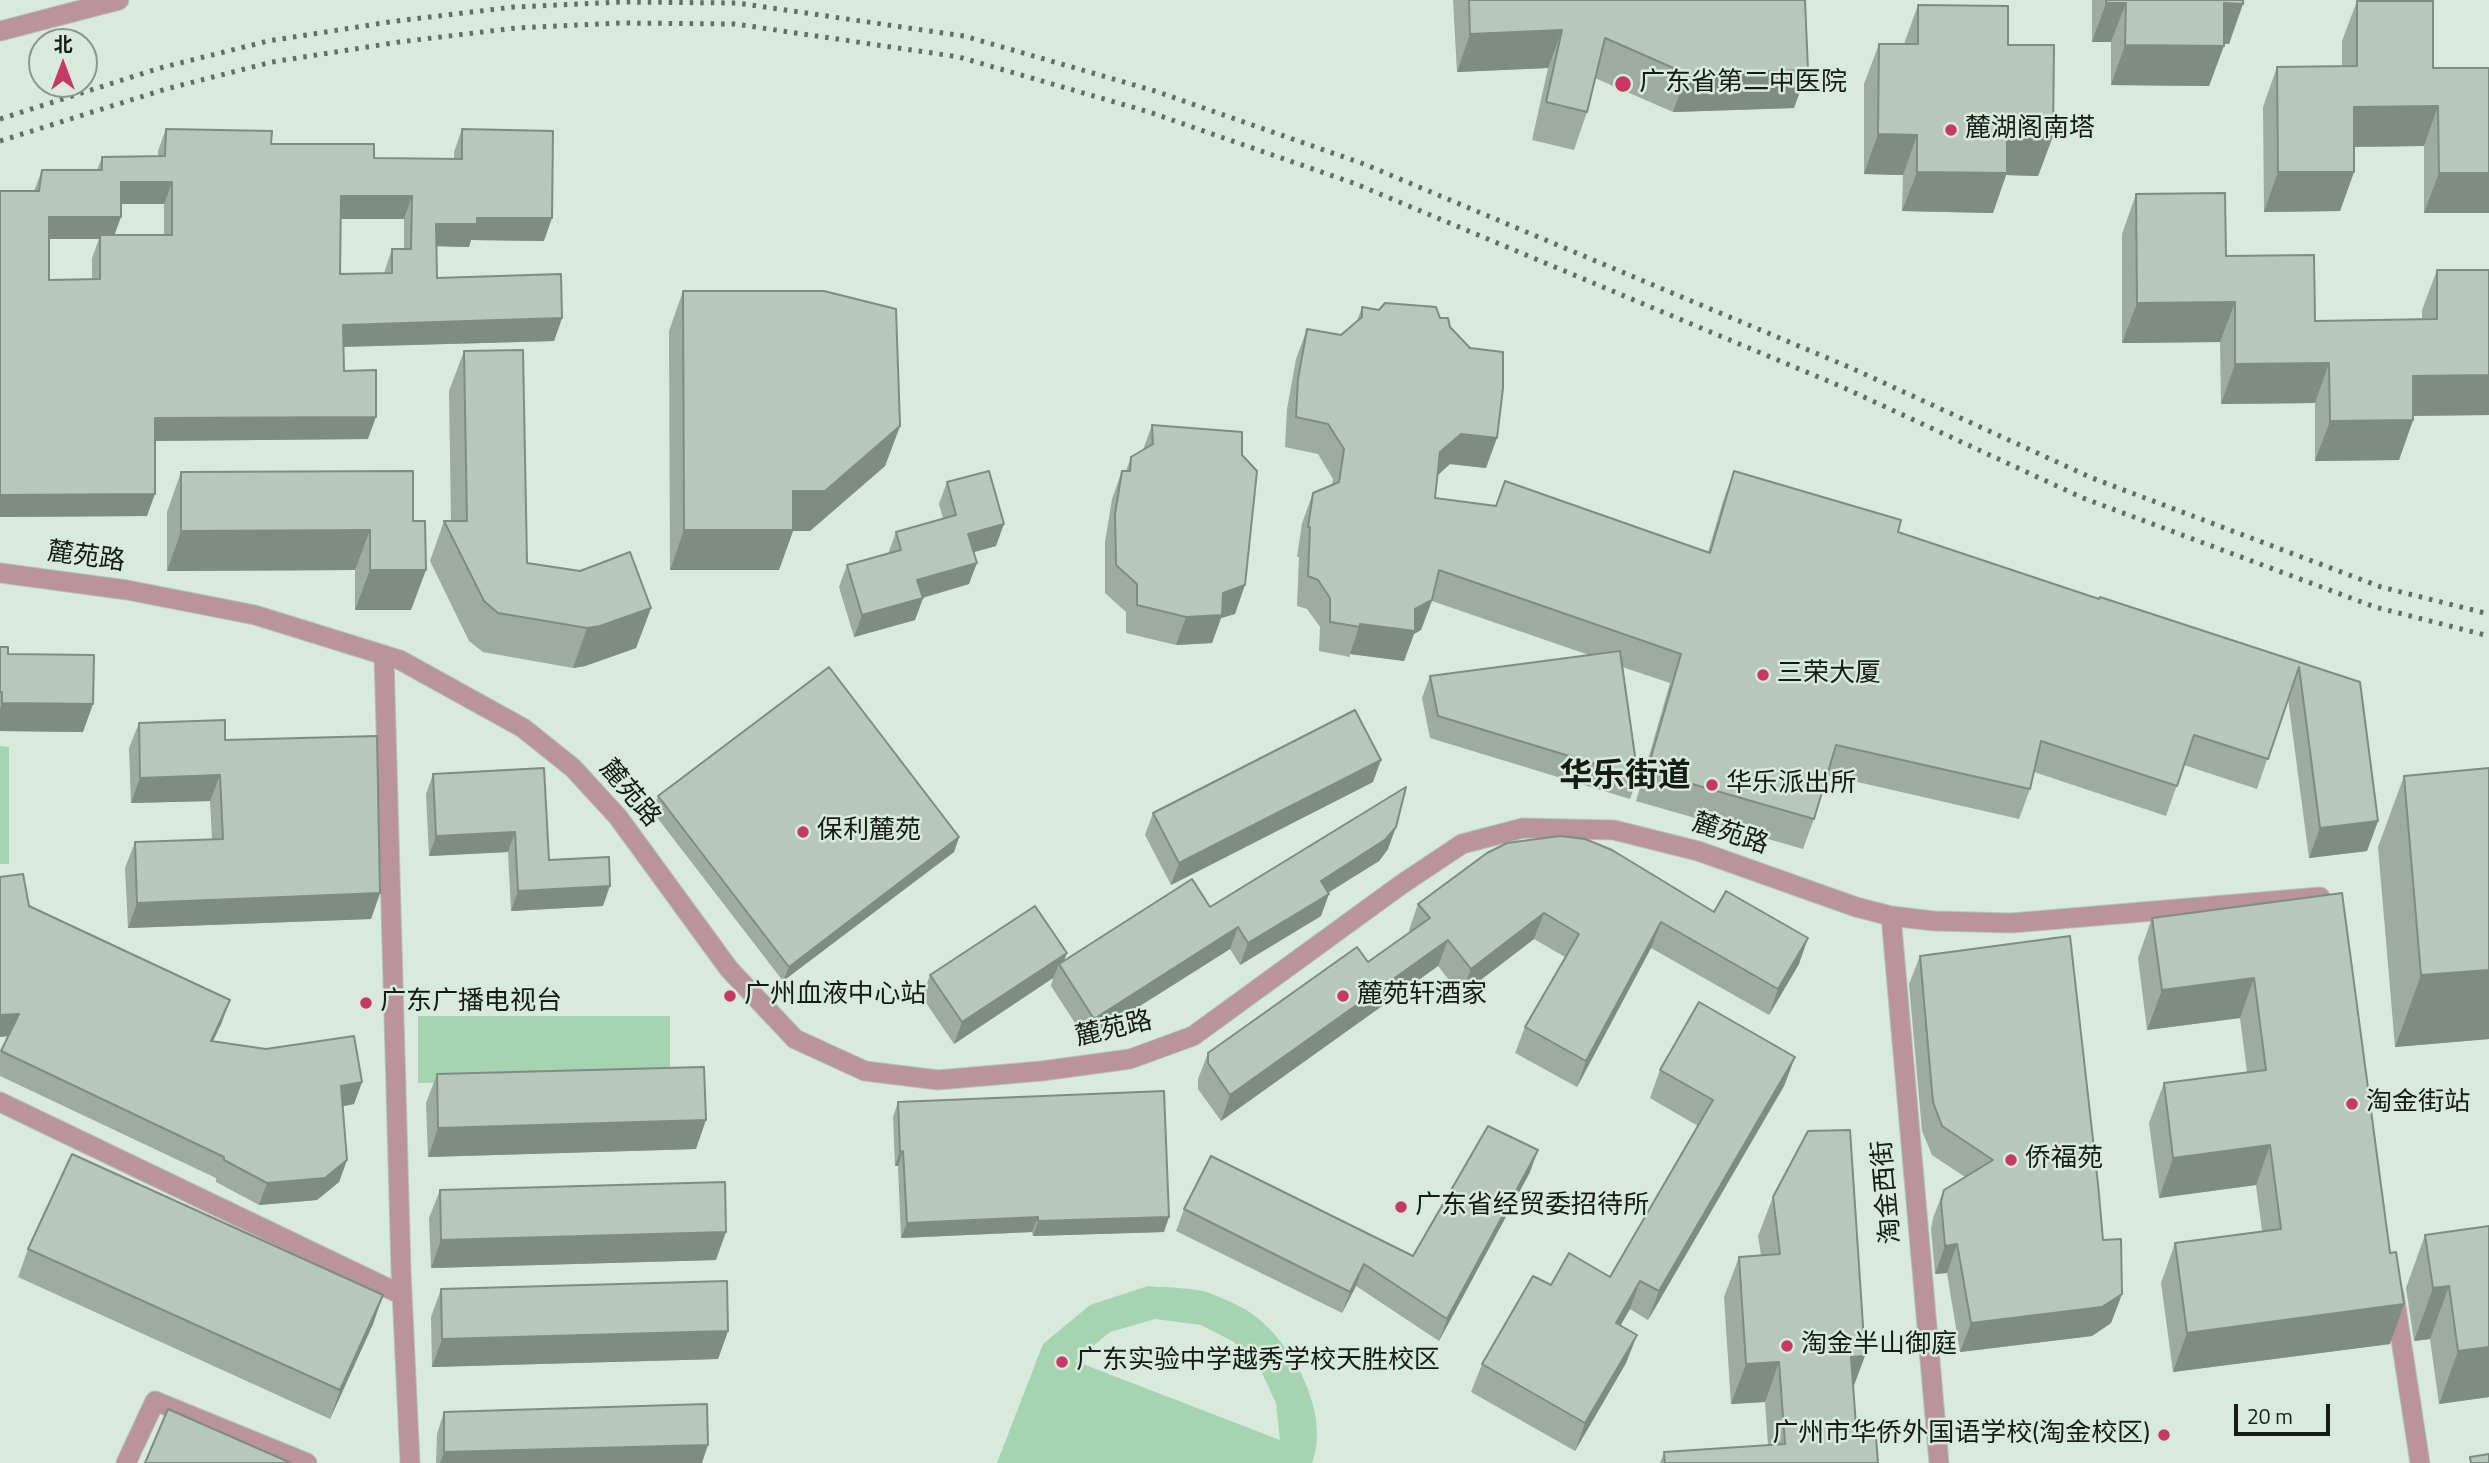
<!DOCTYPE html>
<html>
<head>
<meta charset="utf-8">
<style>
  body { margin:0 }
  #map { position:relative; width:2489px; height:1463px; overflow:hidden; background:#d7eadb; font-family:"Titillium Web","Noto Sans SC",sans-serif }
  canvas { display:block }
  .north { position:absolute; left:28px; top:28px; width:70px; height:70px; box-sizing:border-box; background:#d7eadb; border:2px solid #89988c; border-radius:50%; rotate:0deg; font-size:19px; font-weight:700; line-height:28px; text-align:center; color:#151c16 }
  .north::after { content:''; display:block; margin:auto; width:24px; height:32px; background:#c73964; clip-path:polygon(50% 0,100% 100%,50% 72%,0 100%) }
  .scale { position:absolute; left:2234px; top:1404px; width:96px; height:32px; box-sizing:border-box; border:4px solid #151c16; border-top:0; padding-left:9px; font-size:21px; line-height:24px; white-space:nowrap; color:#151c16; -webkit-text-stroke:5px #d7eadb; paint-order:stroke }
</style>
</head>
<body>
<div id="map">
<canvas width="2489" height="1463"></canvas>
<div class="north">北</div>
<div class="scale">20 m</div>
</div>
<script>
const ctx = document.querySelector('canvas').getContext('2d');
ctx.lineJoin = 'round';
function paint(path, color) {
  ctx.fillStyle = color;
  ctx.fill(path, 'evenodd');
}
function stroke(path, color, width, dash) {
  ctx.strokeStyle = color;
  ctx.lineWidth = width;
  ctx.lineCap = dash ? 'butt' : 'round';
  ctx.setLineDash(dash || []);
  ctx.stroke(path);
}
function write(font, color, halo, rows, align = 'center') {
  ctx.font = font + ' "Titillium Web","Noto Sans SC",sans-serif';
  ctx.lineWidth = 5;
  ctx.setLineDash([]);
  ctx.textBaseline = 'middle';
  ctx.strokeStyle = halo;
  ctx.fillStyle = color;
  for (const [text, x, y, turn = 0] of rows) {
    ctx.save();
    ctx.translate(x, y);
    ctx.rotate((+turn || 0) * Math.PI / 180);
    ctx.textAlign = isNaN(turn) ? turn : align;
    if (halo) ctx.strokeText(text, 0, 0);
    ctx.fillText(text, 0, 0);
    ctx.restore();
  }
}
paint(new Path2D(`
  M0 746 9 747V864H0Z
  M418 1016H670V1083H418Z
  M1148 1286C1166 1288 1196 1287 1212 1294 1226 1300 1244 1307 1255 1316 1294 1346 1331 1415 1312 1463H997L1043 1344 1090 1305ZM1155 1319 1201 1325 1234 1342 1260 1369 1276 1403 1280 1440 1075 1361 1110 1332Z`), '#a6d4b0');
const minor = new Path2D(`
  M0 573 127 590 255 615 400 660 523 728 573 768 618 817 729 969 795 1039 865 1071 938 1080 1042 1071 1130 1059 1193 1036 1402 884 1462 844 1523 828 1614 830 1698 851 1856 907 1891 916 1934 921 2012 923 2320 897
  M384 656 401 1270 410 1463
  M1891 916 1939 1463
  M0 1102 402 1295
  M2394 1294 2420 1463
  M126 1463 155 1401 307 1463`);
const tertiary = new Path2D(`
  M0 31 119 0`);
stroke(minor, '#b4c5b8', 21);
stroke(tertiary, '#b4c5b8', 21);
stroke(minor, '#b9949a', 19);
stroke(tertiary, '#b9949a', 19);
stroke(new Path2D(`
  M0 119 160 68 268 41 396 21 514 7 620 2 737 3 964 36 1155 91 1364 164 1849 367 2092 478 2381 587 2489 614
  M0 141 166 89 272 62 399 42 516 28 621 23 735 24 959 57 1149 112 1356 184 1840 386 2083 498 2375 607 2489 636`), '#636f65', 5, [3.5, 7]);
paint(new Path2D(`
  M1453 0H1805L1794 108 1673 112 1595 78 1587 112 1574 150 1532 140 1548 68 1457 72Z
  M2092 0H2243L2229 44 2224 43 2209 86 2111 85V42H2092Z
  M2357 1 2433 68H2489V213H2424V146L2354 147V172L2340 211 2264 212 2263 107 2277 67 2342 66V41Z
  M1918 5 2008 45 2053 136 2038 176 2006 175 1993 213 1902 211 1903 175 1864 174V84L1879 44H1904Z
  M166 129 374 158 454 159V152L462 129 544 241 471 240 469 247 436 246 437 278 562 318 554 341 344 347V371L368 439 155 441 147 516 0 517V191H34L42 170H97L102 157 158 156V151ZM121 204H164V235H114ZM340 219H404V249H392L384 273 340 274ZM49 239H99L92 258V279L49 280Z
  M2136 194 2226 256 2315 321 2422 320V310L2437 270 2489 415 2413 416V420L2399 460 2315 461V403L2221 404 2220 342 2122 343V234Z
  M683 291 900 426 885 466 810 531H793L779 570H670L669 331Z
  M1362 307 1486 468 1450 464 1438 475 1435 498 1708 552 1723 501 1734 471 1898 532 2099 599 2360 682 2378 821 2367 851 2309 858 2288 698 2257 789 2184 765 2166 816 2034 772 2030 789 2019 819 1827 775 1814 819 1803 849 1636 801 1670 683 1622 667 1638 777 1630 799 1430 738 1422 698 1430 676 1589 655 1432 601 1421 630 1414 634 1404 661 1350 654V657L1319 651 1320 627 1307 609 1297 606 1299 557H1297L1302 523 1313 493 1332 485 1333 479 1318 454 1285 447 1287 409 1296 359 1307 329 1341 335 1357 321Z
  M464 351 527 563 651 608 636 648 585 666 573 668 483 652 469 641 430 561 444 521H451L449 391Z
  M1152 425 1235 614 1221 618 1212 643 1176 645 1126 633V612L1105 593V542L1112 499 1122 471H1126L1131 457 1143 450Z
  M413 471 411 610H355V570L167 571V512L181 472Z
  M947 482 996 546 974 552 969 584 923 598 915 620 854 637 839 587 847 565 888 554 896 532 943 518 939 504Z
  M0 647 8 654 83 732 0 731Z
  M139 723 225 740 380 893 371 919 128 928 125 868 135 842 212 839 210 801 131 803 129 748Z
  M544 768 549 860 603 906 511 911 508 852 429 856 426 794 433 774Z
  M2489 768V1039L2395 1047 2378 847 2404 776Z
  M1373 782 1171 885 1145 835 1153 813Z
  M658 796 959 837 954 852 783 981 652 811Z
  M1388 849 1379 861 1328 893 1321 916 1240 965 1230 949 1086 1040 1051 986 1053 978 954 1044 922 997 930 975 1064 961 1210 907Z
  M1487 853 1799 964 1769 1015 1651 948 1577 1087 1515 1053 1525 1027 1565 957 1534 939 1461 995 1438 966 1221 1121 1198 1089V1079L1208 1053 1368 962 1410 932 1409 930 1418 904Z
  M2342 893 2390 1344 2173 1372 2161 1283 2175 1243 2262 1231 2256 1185 2159 1198 2149 1123 2164 1083 2247 1072 2240 1018 2147 1030 2138 958 2152 918Z
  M29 906 222 1022 213 1041 362 1082 354 1104 343 1106 347 1160 339 1182 317 1200 259 1205 216 1182V1178L0 1076V1053L8 1036Z
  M1920 956 2103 1240 2122 1294 2111 1323 2092 1336 1960 1352 1947 1273 1935 1274 1931 1229 1933 1218 1944 1190 1965 1177 1932 1155 1922 1131 1909 984Z
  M1795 1057 1784 1086 1648 1320 1630 1309 1620 1325 1637 1335 1626 1363 1575 1451 1471 1392 1482 1364 1551 1285 1610 1277 1698 1126 1650 1098 1660 1070Z
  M437 1074 696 1149 428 1157 426 1103Z
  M898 1102 1164 1232 1033 1236 1032 1232 901 1238 898 1166H895L893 1117Z
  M1530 1172 1439 1341 1356 1286 1342 1313 1176 1231 1184 1209 1413 1256Z
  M440 1190 716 1260 431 1268 429 1218Z
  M1773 1197 1853 1388 1857 1439 1878 1463H1660L1664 1452 1768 1445 1765 1402 1731 1404 1724 1297 1739 1257 1761 1255 1758 1236Z
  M2489 1226V1397L2439 1404 2430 1339 2414 1341 2406 1288 2425 1235Z
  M28 1249 383 1295 373 1324 330 1419 18 1277Z
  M441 1289 728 1331 718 1359 432 1367 431 1317Z
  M444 1412 702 1463H436L437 1434Z`), '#9dac9f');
paint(new Path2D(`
  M2106 3H2126L2111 42H2092Z
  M2224 3 2243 4 2229 44 2209 43Z
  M1562 30 1548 68 1457 72 1470 34Z
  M2125 45 2224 46 2209 86 2111 85Z
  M1808 70 1794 108 1673 112 1687 74Z
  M2438 106 2424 146 2339 147 2354 107Z
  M1878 134 1917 135 1903 175 1864 174Z
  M2007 135 2053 136 2038 176 2006 175 1993 213 1902 211 1917 172Z
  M2278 172H2354L2340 211 2264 212Z
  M2439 173H2489V213H2424Z
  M121 182H172L164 204H113Z
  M341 196H412L404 219H332Z
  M49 217H121L113 239 100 235 99 239H41Z
  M477 218H552L544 241 471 240 469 247 427 246 436 224Z
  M2235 302 2220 342 2122 343 2137 303Z
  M562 318 554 341 335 347 343 325Z
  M2329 363 2315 403 2221 404 2235 364Z
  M2489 375V415L2398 416 2413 376Z
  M376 417 368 439 146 441 155 418Z
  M2413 420 2399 460 2315 461 2330 421Z
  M900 426 885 466 810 531H793L779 570H670L684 530 793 491Z
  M1461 434 1497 438 1486 468 1450 464 1430 482 1440 452Z
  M155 494 147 516 0 517V495Z
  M1004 524 996 546 960 556 968 534Z
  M370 530 355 570 167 571 181 531Z
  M977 563 969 584 914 600 923 598 915 620 854 637 862 615 917 580Z
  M370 570H426L411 610H355Z
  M1245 585 1235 614 1221 618 1212 643 1176 645 1186 617 1223 593Z
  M1432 600 1421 630 1414 634 1404 661 1350 654 1360 624 1415 609Z
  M651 608 636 648 585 666 573 668 587 628Z
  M2 703 93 704 83 732 0 731V709Z
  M1381 760 1373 782 1171 885 1179 863Z
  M220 775 210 801 131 803 140 778Z
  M2378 821 2367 851 2309 858 2320 828Z
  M1396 827 1388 849 1379 861 1313 902 1321 881Z
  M515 832 508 852 429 856 436 836Z
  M959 837 954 852 783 981 789 967Z
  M610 886 603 906 511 911 518 891Z
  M380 893 371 919 128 928 137 903Z
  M1329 894 1321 916 1240 965 1248 943Z
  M1544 913 1534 939 1461 995 1471 969Z
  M1661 922 1651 948 1577 1087 1586 1061Z
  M1238 927 1230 949 1086 1040 1094 1019Z
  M1808 938 1799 964 1769 1015 1778 989Z
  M1448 940 1438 966 1221 1121 1230 1095Z
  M1067 953 1061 968 1059 964 1053 978 954 1044 962 1022Z
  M2489 970V1039L2395 1047 2421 975Z
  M2254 978 2240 1018 2147 1030 2162 990Z
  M230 1000 222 1022 203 1062 211 1041Z
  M19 1014 11 1036 0 1037V1015Z
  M1795 1057 1784 1086 1648 1320 1659 1291Z
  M362 1082 354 1104 333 1108 341 1086Z
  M706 1120 696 1149 428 1157 438 1128Z
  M2270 1145 2256 1185 2159 1198 2173 1158Z
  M1538 1150 1530 1172 1439 1341 1447 1319Z
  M903 1151 898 1166H895L900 1152Z
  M347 1160 339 1182 317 1200 259 1205 267 1183Z
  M1038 1217 1032 1232 901 1238 907 1223Z
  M1169 1217 1164 1232 1033 1236 1038 1221Z
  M726 1232 716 1260 431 1268 441 1240Z
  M1957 1244 1947 1273 1935 1274 1945 1246Z
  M1364 1264 1356 1286 1342 1313 1350 1292Z
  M1640 1281 1630 1309 1606 1351 1616 1323Z
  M2449 1286 2430 1339 2414 1341 2433 1288Z
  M2122 1294 2111 1323 2092 1336 1960 1352 1971 1323Z
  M383 1295 373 1324 330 1419 340 1390Z
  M2404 1304 2390 1344 2173 1372 2187 1333Z
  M728 1331 718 1359 432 1367 442 1339Z
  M1637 1335 1626 1363 1575 1451 1585 1423Z
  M2489 1347V1397L2439 1404 2458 1351Z
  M1865 1356 1850 1396 1851 1357Z
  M1779 1362 1765 1402 1731 1404 1746 1364Z
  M708 1445 702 1463H440L444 1452Z`), '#7f8c82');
const building = new Path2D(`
  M1469 0H1805L1808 70 1687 74 1605 38 1587 112 1546 102 1562 30 1470 34Z
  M2106 0H2243V4L2224 3V46L2125 45 2126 3H2106Z
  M2357 1H2433V68H2489V173H2439L2438 106 2354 107V172H2278L2277 67 2357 66Z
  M1918 5 2008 6V45H2054L2053 136 2007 135V173L1917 172V135L1878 134 1879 44H1918Z
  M166 129 272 131 271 144H374V158L462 159V129L553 131 552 218H477V224H436L437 278 561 274 562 318 343 325 344 371 376 370V417L155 418V494L0 495V191H39L42 170H102V157L165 156ZM121 182H172V235H100V279L49 280V217H121ZM341 196H412L411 249H392V273L340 274Z
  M2225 193 2226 256 2314 255 2315 321 2437 319V270H2489V375L2413 376V420L2330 421 2329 363 2235 364V302L2137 303 2136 194Z
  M683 291H824L896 309 900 426 825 491H793V530H684Z
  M1385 303 1436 307 1440 318H1448L1450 327 1470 348 1503 352V388L1497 438 1461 434 1440 452 1435 498 1496 506 1505 481 1710 553 1734 471 1901 520 1898 532 2099 599 2100 597 2360 682 2378 821 2320 828 2299 667 2268 759 2194 735 2177 786 2041 741 2030 789 1836 745 1814 819 1647 771 1681 654 1439 570 1432 600 1415 609V631L1360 624V627L1330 622V598L1318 580 1308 576 1310 527H1308L1313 493 1339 482 1344 449 1328 424 1296 417 1298 379 1307 329 1341 335 1362 317V307L1379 310Z
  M523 350 527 563 580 571 630 552 651 608 600 626 587 628 498 613 484 601 444 521H467L464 351Z
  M1152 425 1242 432V455L1257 471 1245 585 1223 593 1222 615 1186 617 1137 605V584L1116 565 1115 514 1122 471H1130L1131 457 1153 444Z
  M413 471V521H425L426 570H370V530L181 531V472Z
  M989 471 1004 524 968 534 977 563 917 580 923 598 862 615 847 565 901 550 896 532 956 515 947 482Z
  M0 647H8V654L94 655 93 704 2 703V692H0Z
  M1620 651 1638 777 1438 716 1430 676Z
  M829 667 959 837 789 967 658 796Z
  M1355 710 1381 760 1179 863 1153 813Z
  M225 720V740L377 736 380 893 137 903 135 842 223 839 220 775 140 778 139 723Z
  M544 768 549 860 609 857 610 886 518 891 515 832 436 836 433 774Z
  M2489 768V970L2421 975 2404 776Z
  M1406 787 1396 827 1386 839 1321 881 1329 894 1248 943 1238 927 1094 1019 1059 964 1192 879 1210 907Z
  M1560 836 1585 839 1612 850 1714 912 1726 891 1808 938 1778 989 1661 922 1586 1061 1525 1027 1579 934 1544 913 1471 969 1448 940 1230 1095 1208 1063V1053L1357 947 1368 962 1430 918 1418 904 1487 853 1507 843Z
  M23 874 29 906 230 1000 211 1041 266 1049 354 1036 362 1082 341 1086 347 1160 325 1178 267 1183 224 1160V1157L1 1051 19 1014 0 1015V877Z
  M2342 893 2390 1253 2396 1252 2404 1304 2187 1333 2175 1243 2281 1229 2270 1145 2173 1158 2164 1083 2266 1070 2254 978 2162 990 2152 918Z
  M1035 906 1067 953 962 1022 930 975Z
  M2070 936 2098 1184 2103 1240 2121 1239 2122 1294 2102 1307 1971 1323 1957 1244 1945 1246 1941 1201 1944 1190 1993 1160 1942 1126 1933 1102 1920 956Z
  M1699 1002 1795 1057 1659 1291 1640 1281 1616 1323 1637 1335 1585 1423 1482 1364 1533 1276 1551 1285 1569 1253 1610 1277 1713 1100 1660 1070Z
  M704 1067 706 1120 438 1128 437 1074Z
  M1164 1091 1169 1217 1038 1221V1217L907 1223 903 1151 900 1152 898 1102Z
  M1488 1126 1538 1150 1447 1319 1364 1264 1350 1292 1184 1209 1211 1156 1413 1256Z
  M1850 1130 1865 1356 1851 1357 1857 1439 1876 1438 1878 1463H1665L1664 1452 1785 1444 1779 1362 1746 1364 1739 1257 1780 1254 1773 1197 1808 1131Z
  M72 1154 383 1295 340 1390 28 1249Z
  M725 1182 726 1232 441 1240 440 1190Z
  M2489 1226V1347L2458 1351 2449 1286 2433 1288 2425 1235Z
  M727 1281 728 1331 442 1339 441 1289Z
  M707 1404 708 1445 444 1452V1412Z
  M168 1409 291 1463H145Z
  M2489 1454V1463H2471L2470 1457Z`);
paint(building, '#b6c8b9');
stroke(building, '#7f8c82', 2);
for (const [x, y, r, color] of [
  [1623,84,9,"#c73964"],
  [1951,130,7,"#c73964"],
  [1763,675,7,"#c73964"],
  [1712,785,7,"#c73964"],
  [803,832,7,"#c73964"],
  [730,996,7,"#c73964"],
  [1343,996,7,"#c73964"],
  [366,1003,7,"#c73964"],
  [2352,1104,7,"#c73964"],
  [2011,1160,7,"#c73964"],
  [1401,1207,7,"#c73964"],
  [1787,1346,7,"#c73964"],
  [1062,1362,7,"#c73964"],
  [2164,1435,7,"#c73964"]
]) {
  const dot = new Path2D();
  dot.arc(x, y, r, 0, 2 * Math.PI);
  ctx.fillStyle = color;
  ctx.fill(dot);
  stroke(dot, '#d7eadb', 2.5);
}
write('26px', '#151c16', '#d7eadb', [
  ["广东省第二中医院",1639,84],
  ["麓湖阁南塔",1965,130],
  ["三荣大厦",1777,675],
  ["华乐派出所",1726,785],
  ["保利麓苑",817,832],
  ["广州血液中心站",744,996],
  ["麓苑轩酒家",1357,996],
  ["广东广播电视台",380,1003],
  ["淘金街站",2366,1104],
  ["侨福苑",2025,1160],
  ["广东省经贸委招待所",1415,1207],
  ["淘金半山御庭",1801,1346],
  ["广东实验中学越秀学校天胜校区",1076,1362],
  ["广州市华侨外国语学校(淘金校区)",2150,1435,"right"]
], 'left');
write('26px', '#151c16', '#d7eadb', [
  ["麓苑路",86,558,8],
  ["麓苑路",629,794,50],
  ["麓苑路",1730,835,18],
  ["麓苑路",1114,1030,-13],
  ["淘金西街",1888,1192,-95]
]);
write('bold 33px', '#151c16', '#d7eadb', [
  ["华乐街道",1625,778]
]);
</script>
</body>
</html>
